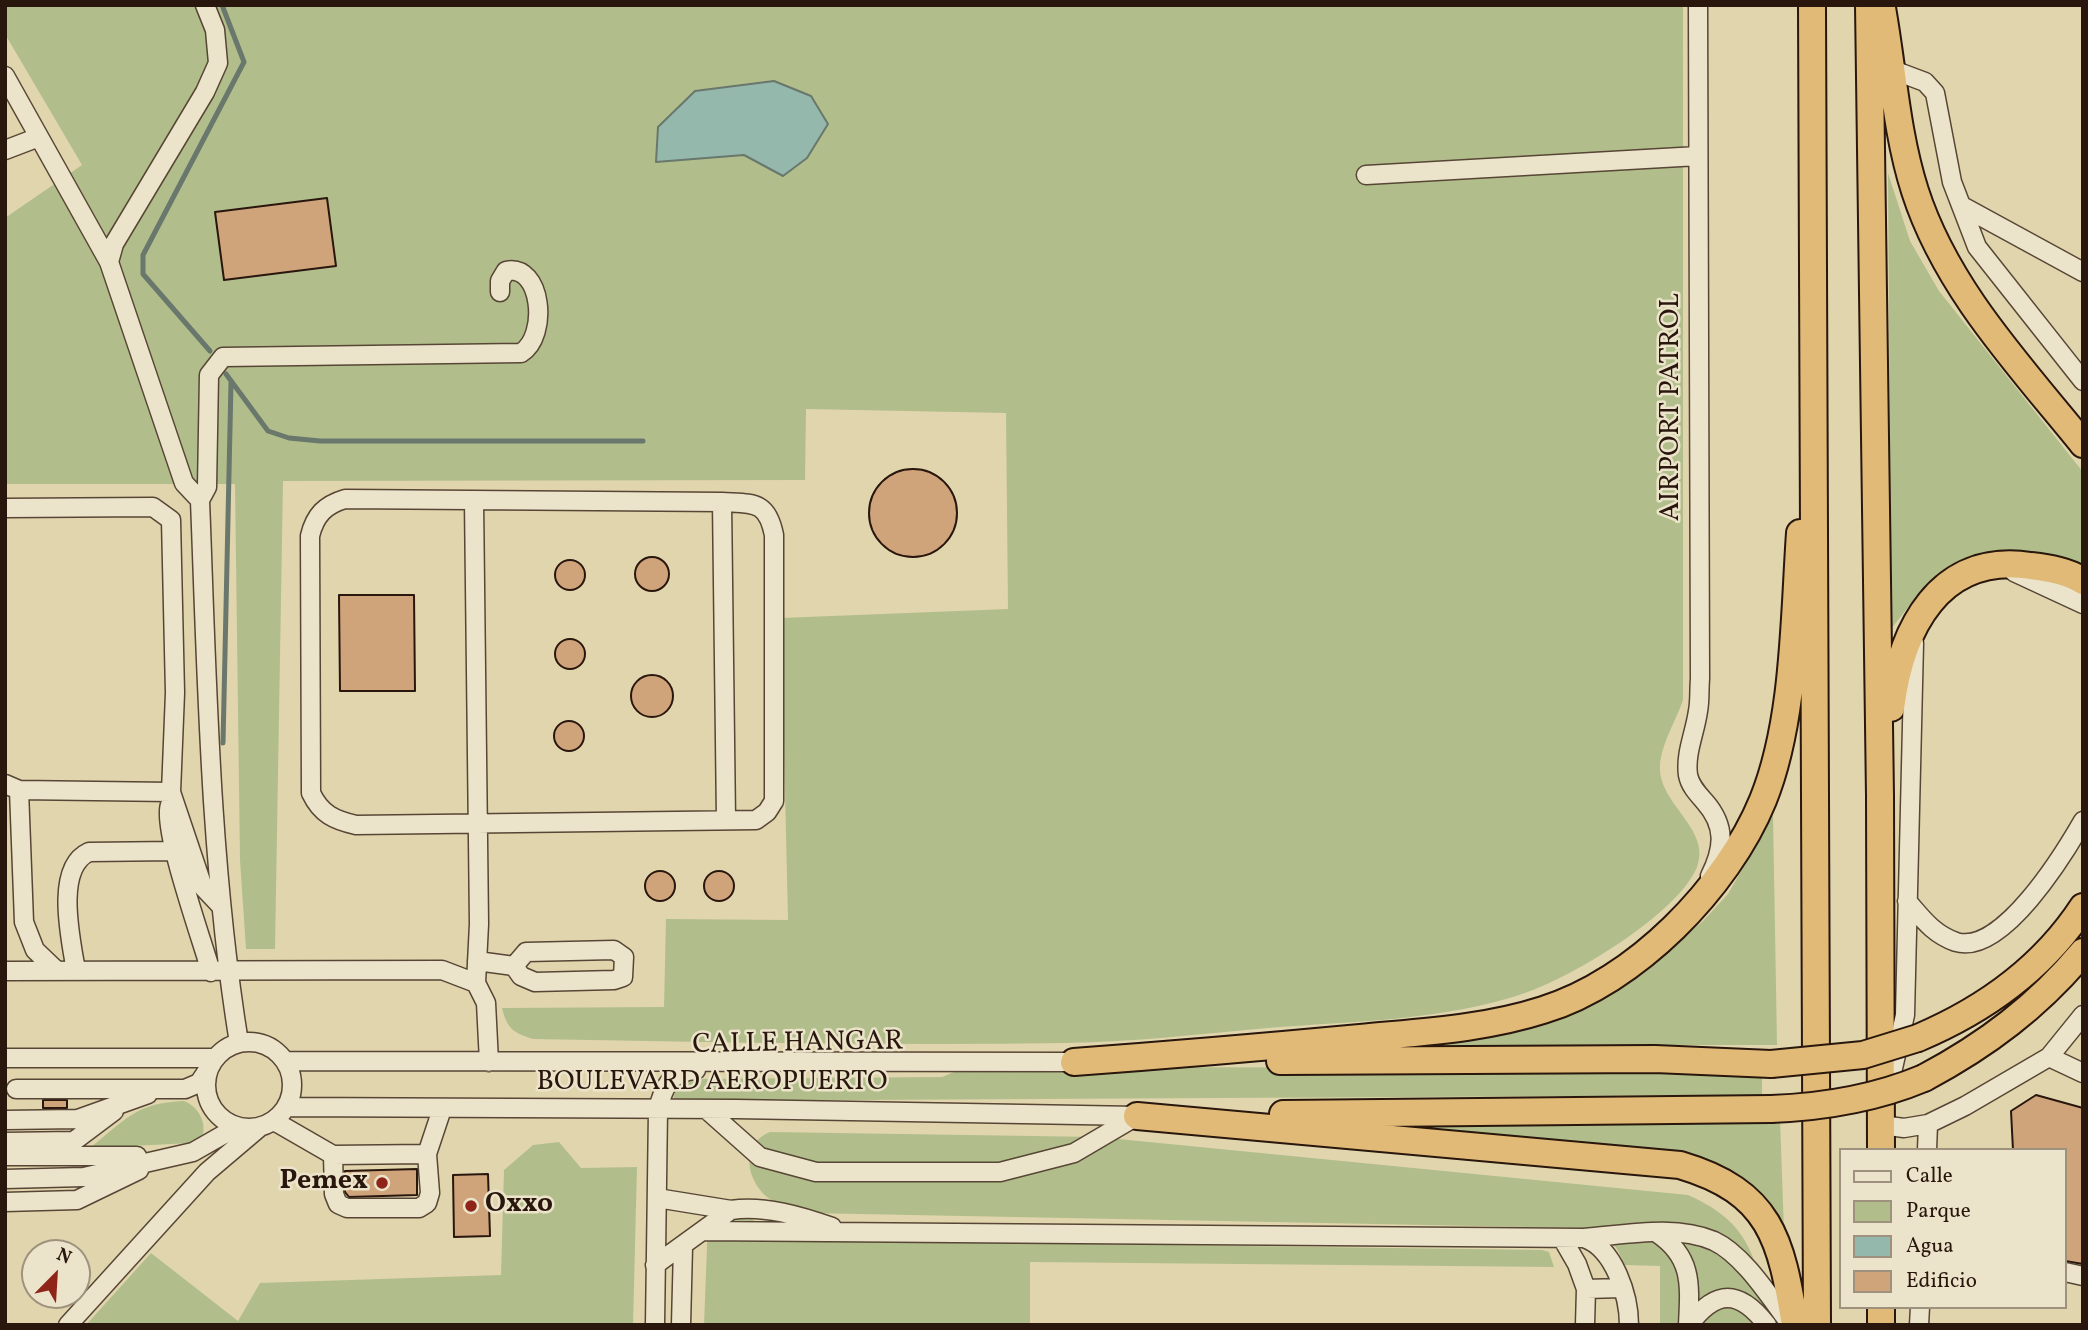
<!DOCTYPE html>
<html>
<head>
<meta charset="utf-8">
<style>
  body { margin:0 }
  #map { position:relative; width:2088px; height:1330px; overflow:hidden; background:#e1d5ad; font-family:Vollkorn,serif }
  canvas { display:block }
  .frame { position:absolute; inset:0; border:7px solid #29160d; pointer-events:none }
  .legend { position:absolute; left:1839px; top:1148px; width:228px; height:161px; box-sizing:border-box; background:#ece4ca; border:2px solid #9e927e; margin:0; padding:9px 12px; list-style:none; font-size:21px; color:#29160d }
  .legend li { display:flex; align-items:center; gap:14px; height:35px }
  .legend b { width:35px; border:2px solid #9e927e }
  .north { position:absolute; left:21px; top:1239px; width:70px; height:70px; box-sizing:border-box; background:#ece4ca; border:2px solid #9e927e; border-radius:50%; rotate:24deg; font-size:19px; font-weight:700; line-height:28px; text-align:center; color:#29160d }
  .north::after { content:''; display:block; margin:auto; width:24px; height:32px; background:#8f2418; clip-path:polygon(50% 0,100% 100%,50% 72%,0 100%) }
</style>
</head>
<body>
<div id="map">
<canvas width="2088" height="1330"></canvas>
<div class="frame"></div>
<ul class="legend">
<li><b style="height:9px;background:#ece4ca"></b>Calle</li>
<li><b style="height:19px;background:#b1be8b"></b>Parque</li>
<li><b style="height:19px;background:#94b8ac"></b>Agua</li>
<li><b style="height:19px;background:#d0a47b"></b>Edificio</li>
</ul>
<div class="north">N</div>
</div>
<script>
const ctx = document.querySelector('canvas').getContext('2d');
ctx.lineJoin = 'round';
function paint(path, color) {
  ctx.fillStyle = color;
  ctx.fill(path, 'evenodd');
}
function stroke(path, color, width, dash) {
  ctx.strokeStyle = color;
  ctx.lineWidth = width;
  ctx.lineCap = dash ? 'butt' : 'round';
  ctx.setLineDash(dash || []);
  ctx.stroke(path);
}
function write(font, color, halo, rows, align = 'center') {
  ctx.font = font + ' Vollkorn,serif';
  ctx.lineWidth = 5;
  ctx.setLineDash([]);
  ctx.textBaseline = 'middle';
  ctx.strokeStyle = halo;
  ctx.fillStyle = color;
  for (const [text, x, y, turn = 0] of rows) {
    ctx.save();
    ctx.translate(x, y);
    ctx.rotate((+turn || 0) * Math.PI / 180);
    ctx.textAlign = isNaN(turn) ? turn : align;
    if (halo) ctx.strokeText(text, 0, 0);
    ctx.fillText(text, 0, 0);
    ctx.restore();
  }
}
paint(new Path2D(`
  M5 5H1683V700C1676 721 1661 744 1660 766 1658 804 1712 829 1697 867 1678 914 1572 977 1525 993 1444 1021 1352 1021 1268 1028 1201 1034 1133 1042 1066 1043 889 1046 711 1042 533 1039 514 1033 507 1029 502 1008L664 1007 666 919 788 920 781 618 1008 609 1006 413 806 409 805 480 283 481 275 949H246L240 860 235 484H5V218L82 165 5 34Z
  M1888 173 1910 241 1939 291 2083 472V570L1965 564 1924 587 1891 629Z
  M1773 815 1777 1045H1404L1639 971 1702 922 1728 894Z
  M966 1067 1762 1068V1095L673 1101C675 1088 678 1083 690 1079L942 1077Z
  M184 1101C197 1106 206 1120 203 1134L192 1143 90 1148C126 1119 136 1103 184 1101Z
  M1780 1118 1784 1232 1745 1182 1305 1119Z
  M770 1132 1098 1137 1688 1195C1754 1224 1755 1261 1772 1325H1660V1266L1624 1265C1617 1242 1604 1231 1581 1228L808 1213C794 1210 782 1208 771 1200 746 1183 739 1144 770 1132Z
  M559 1142 581 1168 637 1167 633 1325H86L151 1253 238 1321 260 1283 501 1275 504 1170 533 1145Z
  M747 1215 769 1232 796 1240 1542 1250 1549 1252 1554 1267 1030 1262V1325H704L708 1220Z`), '#b1be8b');
const water = new Path2D(`
  M774 81 811 96 828 124 807 158 783 176 744 155 656 162 658 127 695 91Z`);
paint(water, '#94b8ac');
stroke(water, '#69776c', 2);
stroke(new Path2D(`
  M210 351 143 274V255L244 62 222 5
  M226 374 268 431 289 438 320 441H643
  M223 743 231 383`), '#69776c', 5);
const building = new Path2D(`
  M327 198 336 266 224 280 215 212Z
  M869 513a44 44 0 1 1 88 0a44 44 0 1 1-88 0Z
  M635 574a17 17 0 1 1 34 0a17 17 0 1 1-34 0Z
  M555 575a15 15 0 1 1 30 0a15 15 0 1 1-30 0Z
  M339 595H414L415 691H340Z
  M555 654a15 15 0 1 1 30 0a15 15 0 1 1-30 0Z
  M631 696a21 21 0 1 1 42 0a21 21 0 1 1-42 0Z
  M554 736a15 15 0 1 1 30 0a15 15 0 1 1-30 0Z
  M645 886a15 15 0 1 1 30 0a15 15 0 1 1-30 0Z
  M704 886a15 15 0 1 1 30 0a15 15 0 1 1-30 0Z
  M2036 1095 2083 1108V1264L2065 1261V1150H2013L2011 1111Z
  M43 1100H67V1108H43Z
  M417 1169V1195L349 1197 345 1192V1171Z
  M488 1174 490 1236 454 1237 453 1175Z`);
paint(building, '#d0a47b');
stroke(building, '#29160d', 2);
const minor = new Path2D(`
  M1698 5 1700 679C1699 690 1700 701 1698 711 1695 733 1685 753 1688 775 1690 786 1698 794 1705 802 1726 826 1724 848 1710 876
  M1893 70 1925 82 1935 93 1952 182 1977 247 2083 381
  M5 76 109 262
  M5 150 39 137
  M1366 175 1698 156
  M1962 206 2083 272
  M345 499 722 502C753 504 767 500 774 535V801L767 812 756 820 356 825C334 820 321 814 311 793L310 536C315 515 325 505 345 499Z
  M200 500 184 483 109 262 114 244 205 92 218 63 215 30 205 5
  M474 501 479 924 476 983
  M722 502 726 820
  M5 508 153 507 171 520 175 693 171 792 203 887 220 905
  M2014 572 2083 604
  M5 784 19 790 171 792
  M19 790 24 922 35 950 57 971
  M174 803 170 805C161 826 203 943 211 972
  M1907 901C1922 918 1933 934 1956 942 2002 956 2064 854 2083 821
  M614 950 624 957 623 977 614 980 535 982 521 976 514 966 526 952Z
  M477 961 514 966
  M5 971 442 970 476 983 486 1003 489 1062
  M76 971C71 940 54 868 89 852L174 851
  M206 1085a43 43 0 1 1 86 0a43 43 0 1 1-86 0Z
  M239 1043C210 864 207 681 200 500L207 487 209 375 223 357 521 353C549 336 542 263 506 271L500 281V292
  M2049 1057 2083 1073
  M5 1058H215
  M285 1061 1074 1062
  M1889 1086 1905 1015 1914 643
  M16 1089H185L199 1083 207 1071
  M287 1107 736 1109 1137 1116
  M706 1109 760 1157 816 1172H1000L1074 1153 1137 1116
  M1883 1117 1881 1125 1904 1128 1928 1124 1965 1106 2049 1057 2083 1015
  M6 1120 78 1119 148 1094
  M274 1121 333 1155 334 1194 338 1204 347 1208H419L427 1203 430 1193 427 1154 442 1109
  M5 1142 74 1141 114 1111
  M1927 1150 1928 1124
  M333 1155 427 1154
  M5 1156H137
  M5 1179 84 1177 193 1152 228 1132 245 1129
  M657 1198 731 1210
  M5 1202 77 1200 139 1170
  M702 1231 1584 1238C1624 1235 1675 1224 1714 1241 1744 1255 1771 1299 1791 1325
  M1657 1233C1693 1257 1690 1285 1688 1325
  M1562 1238 1577 1264 1586 1289
  M1584 1238C1614 1248 1629 1296 1629 1325
  M655 1265 731 1210C764 1205 801 1216 832 1227
  M2065 1272 2083 1276
  M68 1325 207 1172 260 1127
  M655 1325 658 1110C663 1087 671 1071 696 1070
  M681 1325 683 1247
  M1585 1325 1586 1289 1622 1288
  M1689 1325C1716 1289 1739 1289 1767 1325
  M1919 1325 1920 1307`);
const highway = new Path2D(`
  M1812 5 1817 1325
  M1869 5 1880 796 1881 1150
  M1882 8C1893 69 1896 132 1915 191 1946 288 2020 366 2083 444
  M1891 708C1901 629 1939 552 2031 566 2049 568 2068 571 2083 581
  M1918 1038C1984 1010 2043 968 2083 907
  M1280 1061 1655 1059 1771 1064
  M1074 1062C1169 1055 1264 1047 1360 1038 1421 1032 1484 1029 1543 1010 1635 982 1727 888 1763 800 1795 721 1794 618 1800 533
  M1924 1078C1986 1045 2038 1006 2083 952
  M1283 1114 1771 1109
  M1137 1116 1680 1165C1771 1192 1781 1239 1795 1325
  M1881 1325V1307`);
stroke(minor, '#574635', 21);
stroke(highway, '#29160d', 30);
stroke(minor, '#ece4ca', 18);
stroke(highway, '#e0ba76', 26);
const highwayBridge = new Path2D(`
  M1771 1064 1863 1055 1918 1038
  M1771 1109C1824 1107 1874 1099 1924 1078`);
stroke(highwayBridge, '#29160d', 30, []);
stroke(highwayBridge, '#e0ba76', 26);
for (const [x, y, r, color] of [
  [382,1183,7,"#8f2418"],
  [471,1206,7,"#8f2418"]
]) {
  const dot = new Path2D();
  dot.arc(x, y, r, 0, 2 * Math.PI);
  ctx.fillStyle = color;
  ctx.fill(dot);
  stroke(dot, '#ece4ca', 2.5);
}
write('28px', '#29160d', '#ece4ca', [
  ["AIRPORT PATROL",1673,407,-90],
  ["CALLE HANGAR",798,1045,-1],
  ["BOULEVARD AEROPUERTO",712,1084]
]);
write('bold 28px', '#29160d', '#ece4ca', [
  ["Pemex",368,1183],
  ["Oxxo",485,1206,"left"]
], 'right');
</script>
</body>
</html>
